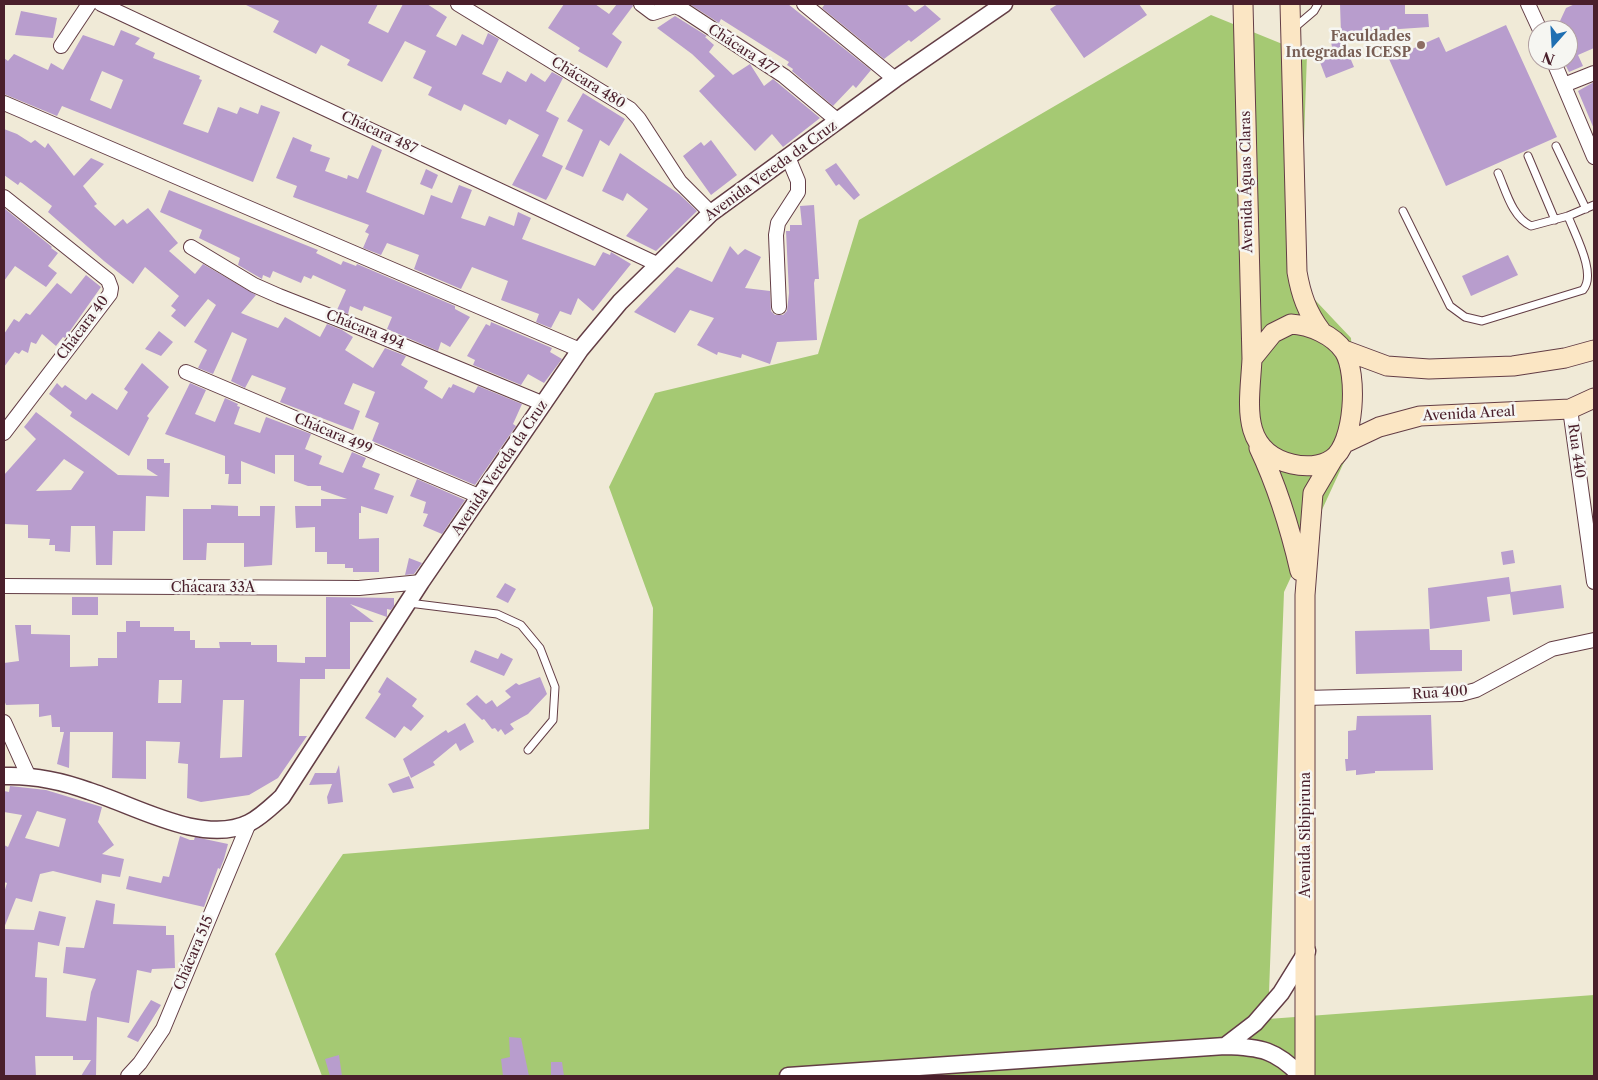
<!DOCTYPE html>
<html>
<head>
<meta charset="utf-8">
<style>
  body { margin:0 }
  #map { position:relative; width:1598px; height:1080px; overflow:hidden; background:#f0ead7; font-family:"Libre Caslon Text",serif }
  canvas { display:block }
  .frame { position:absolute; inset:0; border:5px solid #4a1f2b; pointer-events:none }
  .north { position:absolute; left:1528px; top:20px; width:50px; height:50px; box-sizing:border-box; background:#f6f6f2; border:1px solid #b1a0a2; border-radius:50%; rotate:199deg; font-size:14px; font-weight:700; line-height:20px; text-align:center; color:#4a1f2b }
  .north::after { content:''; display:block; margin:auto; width:18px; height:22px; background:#1f6fb2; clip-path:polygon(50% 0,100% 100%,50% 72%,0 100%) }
</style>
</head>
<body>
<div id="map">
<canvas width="1598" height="1080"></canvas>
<div class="frame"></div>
<div class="north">N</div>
</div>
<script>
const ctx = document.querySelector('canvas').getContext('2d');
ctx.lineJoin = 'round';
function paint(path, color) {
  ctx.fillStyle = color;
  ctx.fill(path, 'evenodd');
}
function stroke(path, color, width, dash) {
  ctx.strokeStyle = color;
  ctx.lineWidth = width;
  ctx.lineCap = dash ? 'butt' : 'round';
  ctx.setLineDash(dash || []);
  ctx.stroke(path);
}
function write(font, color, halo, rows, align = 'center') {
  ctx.font = font + ' "Libre Caslon Text",serif';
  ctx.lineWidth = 5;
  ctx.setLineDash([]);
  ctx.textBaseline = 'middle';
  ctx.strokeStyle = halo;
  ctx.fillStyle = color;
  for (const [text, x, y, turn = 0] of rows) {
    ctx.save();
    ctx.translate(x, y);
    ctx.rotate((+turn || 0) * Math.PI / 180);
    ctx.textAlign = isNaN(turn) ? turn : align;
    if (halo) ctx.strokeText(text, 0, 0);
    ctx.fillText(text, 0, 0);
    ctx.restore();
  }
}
paint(new Path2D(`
  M1211 15 1307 54 1299 283 1351 338 1357 434 1284 592 1268 1019 1594 995V1076H322L275 954 343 854 649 829 653 608 609 487 655 393 818 354 859 220Z`), '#a5c973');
paint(new Path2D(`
  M244 4H378L368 23 388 33 403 4H427L447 17 436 36 456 46 462 34 483 45 488 33 499 39 482 74 501 83 507 71 526 82 531 73 545 82 552 72 563 78 546 111 559 118 542 156 563 166 549 195 546 200 512 185 539 135 509 119 506 125 464 104 461 111 428 95 432 87 413 78 426 51 405 41 382 82 347 65 350 60 321 45 316 54 273 32 279 21Z
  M564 4H595L609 14 617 4H632L633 6 612 34 622 42 607 68 578 51 580 48 548 28Z
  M788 4 871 70 856 88 853 85 833 106 792 71 793 69 787 65 789 62 721 19 719 23 691 5Z
  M825 4H906L915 12 925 5 941 19 911 42 909 40 884 59 822 8Z
  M1058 4H1139L1147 15 1084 58 1050 9Z
  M1340 4H1405V14H1428L1429 27 1341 33Z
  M1575 4H1594V48L1578 55 1583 66 1569 72 1564 62 1568 60V30H1564L1560 21 1566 8Z
  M21 11 57 18 53 38 15 35Z
  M675 16 707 36 705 37 714 45 709 52 733 75 750 64 764 86 773 79 820 118 783 147 772 134 755 151 699 91 715 76 692 54 657 28Z
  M1506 25 1557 137 1446 186 1389 59 1439 37 1446 52Z
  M121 30 140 38 135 44 155 53 153 58 200 76 199 79 202 80 183 124 208 133 218 107 237 114 240 107 258 114 261 105 280 112 253 182 62 106 57 116 4 94V58L8 61 14 54 48 70 51 63 63 70 83 35 114 46ZM102 71 123 80 111 109 90 100Z
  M1341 36 1354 67 1326 78 1318 57 1333 52 1330 37Z
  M1594 82V129L1578 91Z
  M583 93 625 119 609 146 600 140 583 177 565 169 583 130 567 121Z
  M4 129 17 134 31 143 35 140 45 148 48 143 74 176 91 158 104 164 83 186 97 204 94 206 115 226 123 219 127 224 148 208 178 243 169 251 195 274 203 264 256 295 241 313 278 328 285 317 320 337 327 324 342 330 353 337 345 350 373 368 385 348 406 356 401 365 428 381 424 388 442 399 449 387 451 388 453 384 474 393 478 386 522 404 513 424 516 426 475 485 372 441 379 423 365 417 375 392 353 383 344 404 360 411 353 430 280 402 286 388 252 375 245 388 231 381 247 339 232 332 213 374 198 368 207 350 194 342 216 305 208 299 185 327 171 316 176 310 171 306 179 296 145 267 133 284 104 261 48 212 52 206 22 183 20 182 18 185 4 175Z
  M293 137 312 145 310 151 330 158 325 171 347 179 348 175 358 179 372 145 382 150 366 192 424 215 431 195 452 203 459 185 472 190 461 218 485 226 489 216 514 226 518 212 531 218 522 239 595 266 603 252 610 255 611 252 631 264 593 311 578 298 571 315 560 311 551 328 536 322 539 314 501 300 508 281 472 267 461 289 414 269 419 255 387 243 381 255 363 248 369 234 365 232 369 225 293 197 297 186 276 178Z
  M711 140 737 175 711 195 683 156 701 142 704 146Z
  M620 153 679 194 697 211 656 251 626 236 648 209 627 193 623 201 602 191Z
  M836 163 860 195 854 200 839 184 836 186 825 170Z
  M426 169 438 175 432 189 420 184Z
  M169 190 318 250 316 253 341 265 343 261 356 266 357 264 455 306V309L470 317 450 347 441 342 438 351 387 329 392 317 364 306 362 311 350 306 348 314 337 310 346 290 313 275 311 279 304 276 301 283 273 271 270 278 263 275 262 279 238 265 240 258 199 238 202 230 160 212Z
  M814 205 819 279H815L814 283 817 340 777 342 770 364 742 354 741 358 718 352 717 355 697 345 714 318 690 310 675 333 634 312 677 267 712 282 730 246 738 255 745 249 761 257 745 288 770 291 771 311 775 315H783L787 311 789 293 786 231H790V225H802L800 206Z
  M4 208 52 247 51 248 58 253 48 266 57 273 46 287 15 266 4 281Z
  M1508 255 1518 275 1471 296 1462 276Z
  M86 275 101 287 65 338 63 337 56 346 42 334 36 344 31 342 28 353 22 350 19 354 15 352 4 367V334L14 319 19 322 26 313 30 315 57 283 71 294Z
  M491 322 552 348 550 352 562 359 544 383 528 374 521 385 473 365 475 360 467 356 486 324 490 326Z
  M159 331 173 342 161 356 145 349Z
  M142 363 169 387 147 416 149 418 129 456 70 416 72 412 49 394 57 383 62 388 65 385 86 400 92 393 117 410 128 392 124 389Z
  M190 383 206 390 195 414 215 422 225 398 238 404 237 406 240 407 234 424 260 433 266 417 311 434 305 449 322 456 319 464 343 473 352 452 366 458 362 467 380 474 374 489 394 496 387 514 361 506V513H359V539L379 538V572H353V568H345V564H327V552H315V527L296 528 295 506H321V499H347L321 490V486H308L294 481V455H275V474L241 461V484H228L229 474H225V456L165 434Z
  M36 412 118 475 158 476 147 469V459H164V463H170L169 497 146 496 145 531H113L112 565H96L95 526H71L70 552 55 551V545H49L50 539 28 538V525L4 524V475L36 439 24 427ZM64 459 84 472 71 490 36 491Z
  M417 479 465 500 442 534 423 526 428 514 423 513 426 502 410 496Z
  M211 505 238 506V516H260V506H275L272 565 244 567V543H207L206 560H183V509H211Z
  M1513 550 1515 563 1503 565 1501 552Z
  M409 558 422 563 414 574 405 575Z
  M1509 577 1511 592 1561 585 1564 608 1513 615 1510 594 1487 597 1490 621 1430 629 1428 588Z
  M505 583 516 589 508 603 496 597Z
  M72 597H98V615H72Z
  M326 597 394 598V606L391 610 387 609V617L350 604 374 622H350V669H325V679H300L299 736H307L278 778 249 795 201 802 187 798 188 764 178 763 180 742 146 741V779L112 778 113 732H70L69 768 57 764 64 732H60V727H52L51 715 39 717V704L6 705 4 700V663L19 661 15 625H31V634L70 635V667L98 666V658H117V632H126V621H140V627H174V631H190V640H195V648H220L219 642H251V645H277V662L305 663V657H326ZM159 680H182L181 703H158ZM223 700H244L242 757 220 758Z
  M1429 629 1430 650H1462V671L1356 674 1355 631Z
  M475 650 498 659 501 653 513 659 504 676 470 662Z
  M387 677 417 699 412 706 424 716 411 731 404 726 395 738 365 718 381 694 378 692Z
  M540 677 547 694 528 714 510 724 514 729 505 735 501 729 498 732 495 728 492 729 484 719 482 720 466 704 477 695 486 704 492 700 497 707 511 697 505 691 516 683 519 685Z
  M1431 715 1433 770 1375 771V773L1356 775V770L1346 771 1345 759H1348V731L1356 730 1357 716Z
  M465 723 474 742 460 751 456 743 433 762 435 765 411 778 403 759 446 730 448 733Z
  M339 765 343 802 328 804 327 797 332 784 309 785 315 773H336Z
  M409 776 414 788 393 793 388 784Z
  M10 786 46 790 102 807 98 822 114 845 102 854 124 859 120 877 102 874 101 883 53 871 40 874 32 902 16 898 4 928V893L7 883 4 882V845L8 847 22 815 4 812V791L9 792ZM37 811 66 819 59 847 25 838Z
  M180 836 190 840H194L195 837 228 844 224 859 220 869 218 868 204 907 126 889 129 876 161 883 163 876 169 877Z
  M96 900 115 904 113 924 166 926V935H174L175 968 152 969 151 973 137 970 129 1023 97 1017 96 1076H81L91 1060H73V1056H35L36 1076H4V929L34 930 39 911 66 917 59 946 38 942 35 977 47 978 46 1017 86 1021 91 992 96 979 63 973 66 947 84 948Z
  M151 1000 161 1005 138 1042 127 1037Z
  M509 1037 521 1038 529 1076H503L501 1059 510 1057Z
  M339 1055 342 1076H330L325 1059Z
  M551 1062H562L564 1076H551Z`), '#b89dcd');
const service = new Path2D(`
  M1294 28 1314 11 1318 4
  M1556 146 1586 209
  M1528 156 1555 220
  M1498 173C1506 191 1512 217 1531 226L1568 216
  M1403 211 1450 306 1465 317 1482 321 1583 290C1597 274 1575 235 1568 216L1594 205
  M409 603 497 614 521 625 540 648 555 687 553 720 528 750`);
const minor = new Path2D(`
  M101 4 657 264
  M458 4 630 109 639 119 680 182 711 213
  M641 4 653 13 675 6 682 9 784 76 838 121
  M804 4 895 79
  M1528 4 1540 30
  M61 46 89 4
  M1553 60 1594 157
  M1564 85 1594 73
  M4 103 580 350
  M4 197 108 280 111 288 110 294 4 433
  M191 247 254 285 279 296 363 329 544 404
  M779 307 776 235 778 223 798 192V181L788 157
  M186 372 481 497
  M1570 409 1594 582
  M4 586 359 588 421 582
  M1305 698 1461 694 1476 690 1552 649 1594 640
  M4 722 28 775
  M128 1076 140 1063 163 1029 249 823`);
const tertiary = new Path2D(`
  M4 776C33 775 62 781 89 791 134 805 203 846 249 823 261 817 272 806 282 797L421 582 580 350 620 302 711 213 895 79 1004 4
  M1225 1046 1255 1023 1281 993 1307 951
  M788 1076 1225 1046C1261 1047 1276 1050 1301 1076`);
const secondary = new Path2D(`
  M1243 4 1252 359C1250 401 1238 451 1292 464 1304 467 1321 467 1332 459 1355 444 1358 373 1344 351 1333 335 1310 325 1291 324L1273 333 1252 359
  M1290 4 1297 272C1301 295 1307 312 1321 331
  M1344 350 1387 366 1429 369 1513 366 1565 358 1594 350
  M1345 443 1379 427 1420 416 1570 409 1594 398
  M1259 448C1278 488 1290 528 1300 571
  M1305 1076V595L1313 493 1333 459`);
stroke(service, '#633d45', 9);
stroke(minor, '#633d45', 16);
stroke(tertiary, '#633d45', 19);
stroke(secondary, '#633d45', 21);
stroke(service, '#fff', 7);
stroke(minor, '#fff', 14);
stroke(tertiary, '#fff', 16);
stroke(secondary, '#fbe6c4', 19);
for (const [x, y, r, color] of [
  [1421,45,5,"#8d6e63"]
]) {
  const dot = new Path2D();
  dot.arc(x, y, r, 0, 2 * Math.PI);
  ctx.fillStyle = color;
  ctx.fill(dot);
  stroke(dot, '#f6f6f2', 2);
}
write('bold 14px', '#785e54', '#f6f6f2', [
  ["Faculdades",1411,37],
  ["Integradas ICESP",1411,53]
], 'right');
write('14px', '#4a1f2b', '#f6f6f2', [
  ["Chácara 477",743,50,33],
  ["Chácara 480",588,83,32],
  ["Chácara 487",379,133,25],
  ["Avenida Vereda da Cruz",771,171,-36],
  ["Avenida Águas Claras",1247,182,-91],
  ["Chácara 40",83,328,-53],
  ["Chácara 494",365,330,22],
  ["Avenida Areal",1469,414,-3],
  ["Chácara 499",333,434,23],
  ["Rua 440",1576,451,82],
  ["Avenida Vereda da Cruz",500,468,-56],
  ["Chácara 33A",213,588],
  ["Rua 400",1440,693,-4],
  ["Avenida Sibipiruna",1306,835,-90],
  ["Chácara 515",194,953,-67]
]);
</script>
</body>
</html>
